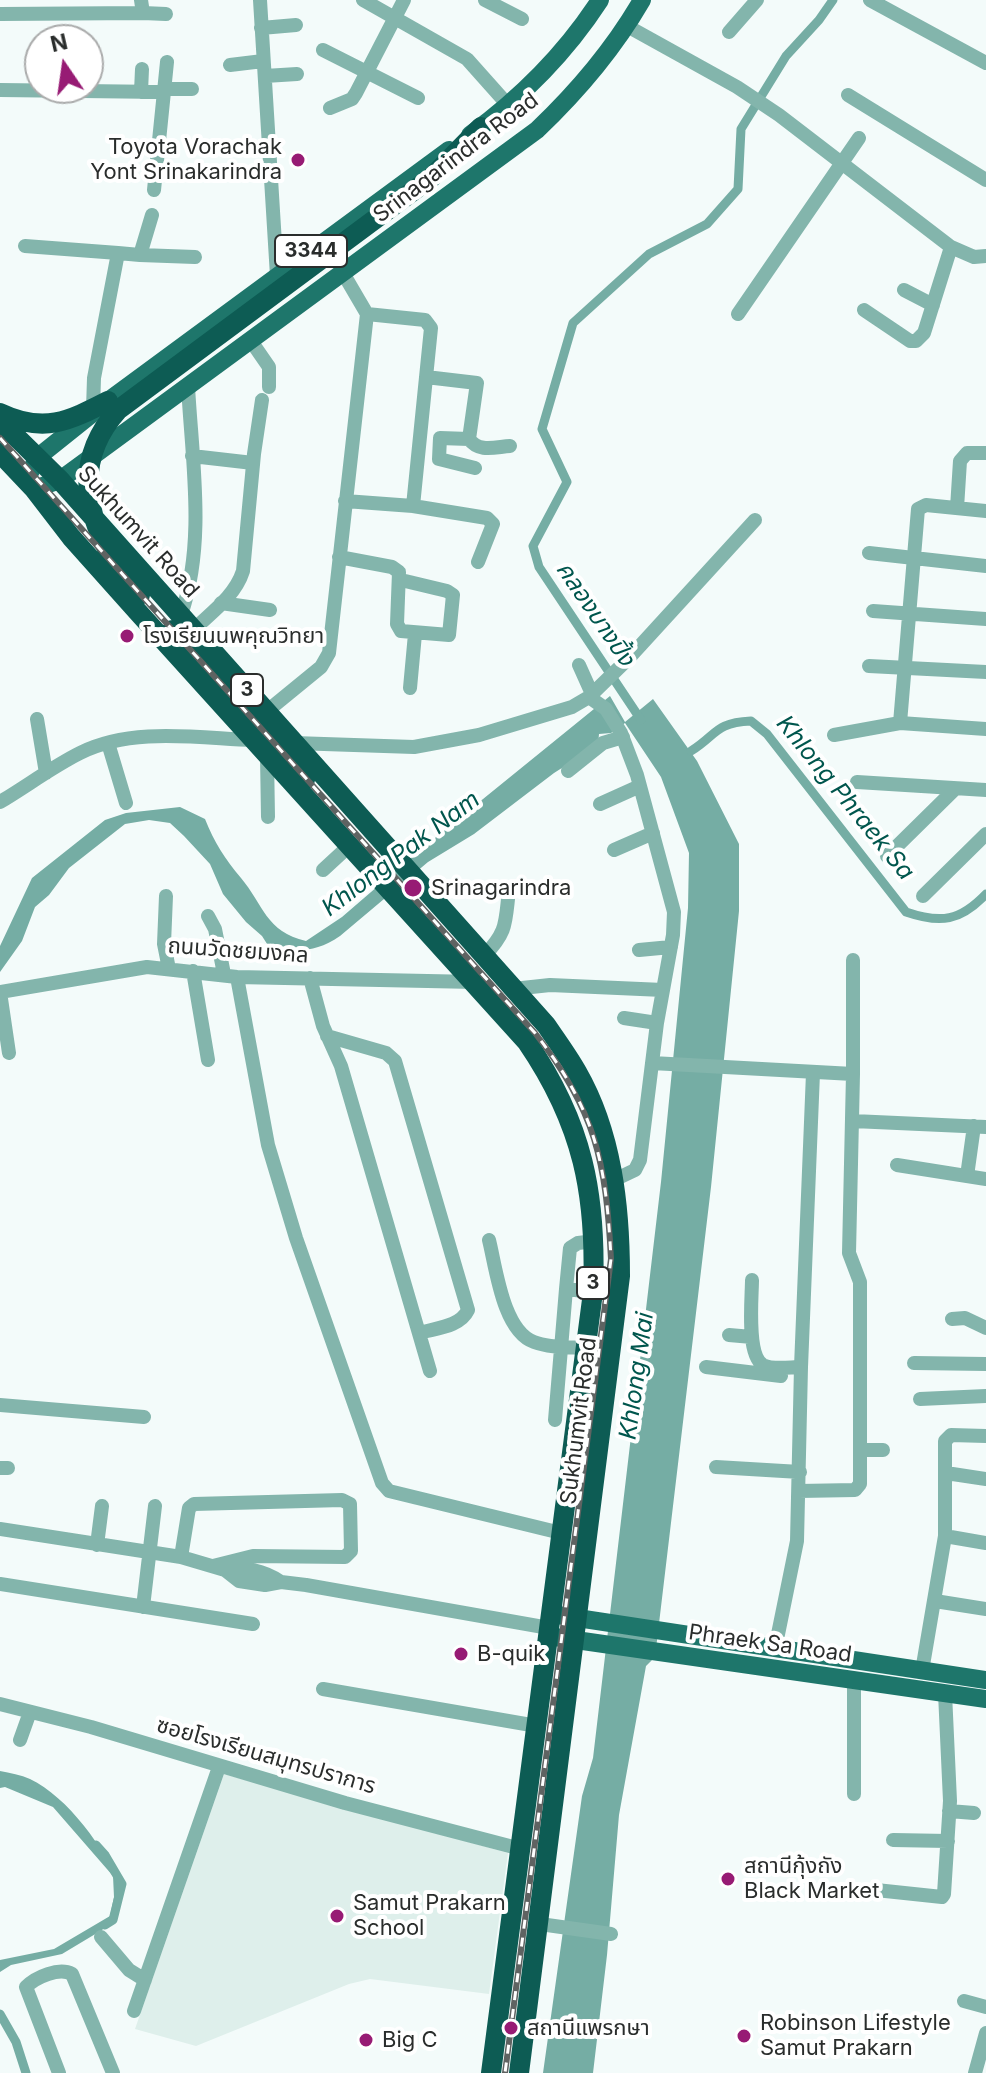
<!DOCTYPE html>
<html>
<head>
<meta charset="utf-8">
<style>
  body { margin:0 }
  #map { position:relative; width:986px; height:2073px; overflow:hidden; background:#f3fbfa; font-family:Inter,sans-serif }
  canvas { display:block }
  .north { position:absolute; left:24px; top:24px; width:80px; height:80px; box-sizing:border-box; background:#fff; border:2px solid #aaabab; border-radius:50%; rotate:347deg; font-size:22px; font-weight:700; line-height:32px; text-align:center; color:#2a2d2c }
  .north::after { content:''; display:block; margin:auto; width:28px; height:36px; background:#971b74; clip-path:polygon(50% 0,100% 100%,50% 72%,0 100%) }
</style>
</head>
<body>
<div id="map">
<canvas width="986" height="2073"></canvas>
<div class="north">N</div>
</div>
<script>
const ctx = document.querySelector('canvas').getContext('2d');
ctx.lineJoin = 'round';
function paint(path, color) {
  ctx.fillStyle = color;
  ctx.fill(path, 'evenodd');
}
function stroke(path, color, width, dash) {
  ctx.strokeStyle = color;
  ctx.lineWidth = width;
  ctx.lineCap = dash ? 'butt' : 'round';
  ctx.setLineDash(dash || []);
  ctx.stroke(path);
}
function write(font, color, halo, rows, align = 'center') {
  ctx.font = font + ' Inter,"Noto Sans Thai",sans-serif';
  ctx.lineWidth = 8;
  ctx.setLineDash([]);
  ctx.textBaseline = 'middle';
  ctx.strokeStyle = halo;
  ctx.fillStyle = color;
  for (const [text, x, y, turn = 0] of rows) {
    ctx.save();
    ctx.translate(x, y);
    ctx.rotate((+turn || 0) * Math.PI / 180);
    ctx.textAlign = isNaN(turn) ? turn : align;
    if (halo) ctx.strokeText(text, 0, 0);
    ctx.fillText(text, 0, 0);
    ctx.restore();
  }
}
paint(new Path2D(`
  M224 1774 508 1853 489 1994 370 1979 349 1984 196 2046 135 2029Z`), '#deefeb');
paint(new Path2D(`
  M610 696 625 722 653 699 697 761 739 844V911L711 1187 655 1657 646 1666 619 1815 607 1955 593 2073H543L582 1796 593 1758 661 1182 688 908 689 853 661 777 625 723 611 733 599 734 598 745 554 773 474 834 428 862 340 936C315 953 297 952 269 947L262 936 246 922 223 894 210 864 184 836 170 823 149 820 125 824 69 868 49 895 35 907 22 941 0 972V946L32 878 105 820 126 813 180 807 205 819C214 842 225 859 241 878 263 904 266 932 306 941L342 917 414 855Z
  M0 1771C10 1773 21 1775 30 1779 68 1797 105 1849 121 1887L113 1920 102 1930 62 1954 11 1965 0 1972V1960L54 1949 110 1916 114 1897 113 1876 53 1807 5 1787 0 1788Z`), '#75ada4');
stroke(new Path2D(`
  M641 720 539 567 533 546 567 482 542 429 573 323 649 254 707 224 738 189 741 129 786 56 819 20 833 0
  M691 751C718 734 714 723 751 721L767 734 906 912C941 924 960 921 986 894
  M96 1845 105 1855 122 1884 113 1920 105 1925
  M0 2014 16 2042 26 2073`), '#75ada4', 9);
stroke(new Path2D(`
  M260 0 277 276
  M363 0 467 59 508 105
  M485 0 522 19
  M870 0 986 63
  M143 13 166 14
  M0 14 143 13 141 0
  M627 26 737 87 779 115 951 247 974 257 986 256
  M261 28 296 25
  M729 32 757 0
  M323 50 418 98
  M230 65 263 61
  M265 76 297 74
  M164 89H192
  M0 90 163 92
  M141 92 142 69
  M848 95 986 180
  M330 108 352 99 356 93 404 0
  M154 190 167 62
  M25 246 118 253 94 378 93 409
  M118 253 140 255 152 215
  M140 255 195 257
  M904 290 933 305
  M864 310 910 341H916L924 333 951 247
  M367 314 425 320 431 328 413 506
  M738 314 859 138
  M251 341 269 367V387
  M426 377 477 383 469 439C479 453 495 447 510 446
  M469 439 440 438 439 459 475 468
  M192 456 253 463
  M345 501 413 506 487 518 493 524 478 562
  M957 508 960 461 967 453H986
  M869 553 986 566
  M339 557 392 567 399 572 397 624 401 631 449 635 453 595 447 591 401 580
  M221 603 270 610
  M873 611 986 619
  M181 615C206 542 192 461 188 386
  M193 630C212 612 235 596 243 571L254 454 262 400
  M579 665 592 694
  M869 666 986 672
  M410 688 415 634
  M589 697 606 709 621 733 637 775 674 912 673 935 657 1023 640 1160 635 1170 614 1180
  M266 712 321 667 329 653 367 314 343 273
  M37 719 46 773
  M900 723 918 509 926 505 986 511
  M834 735 900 723 986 729
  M108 743 126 803
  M294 743 414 747 479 735 572 707 589 697 628 659 755 520
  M267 756 268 817
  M568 771 603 743 623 737
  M857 782 986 790
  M0 802C27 786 52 767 80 753 132 727 197 738 253 740
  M600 804 640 786
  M614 850 653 833
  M887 856 955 789
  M323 870 349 846
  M166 896 164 944 169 969
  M923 896 986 834
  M208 916 215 929 224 974
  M639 950 671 947
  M484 956C508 931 505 923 509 890
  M193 971 208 1060
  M237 977 268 1145 296 1238 382 1483 389 1491 561 1533
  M310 978 323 1026 341 1066 430 1371
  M513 989 550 985 663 990
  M0 992 147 967 237 977 475 982
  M0 992 9 1053
  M624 1018 657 1023
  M327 1036 386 1053 395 1061 468 1310C460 1327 436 1328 419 1333
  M652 1063 853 1074 849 1253 860 1282V1484L855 1490 799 1491
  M853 1074V960
  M853 1121 986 1127
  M897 1165 986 1179
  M967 1176 974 1126
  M489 1240C496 1268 503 1331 534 1342 550 1348 568 1347 585 1348
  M752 1280C752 1298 746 1355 763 1365 772 1370 790 1367 801 1367
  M566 1289 570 1248 578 1243 595 1241
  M952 1319 965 1318 986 1328
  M729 1335 752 1337
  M914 1363 986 1364
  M706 1367 781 1376
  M920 1399 986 1396
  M0 1405 144 1417
  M555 1420 566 1289 593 1292
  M861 1450H883
  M716 1467 800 1472
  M0 1468H8
  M946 1473 986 1479
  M0 1529 181 1557 225 1570 239 1581 265 1585 281 1582 306 1585 549 1628
  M945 1536 986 1543
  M97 1545 102 1506
  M181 1557 189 1508 194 1504 342 1500 350 1504 351 1551 345 1557 253 1556 213 1566
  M225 1570C246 1567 263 1570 281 1582
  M0 1584 253 1624
  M935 1601 986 1609
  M143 1607 155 1506
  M775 1649 797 1541 801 1367 813 1073
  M922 1671 945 1536V1441L951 1435 986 1436
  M854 1680V1794
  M323 1689 537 1726
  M0 1704 91 1727 345 1803 521 1849
  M20 1740 30 1712
  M949 1811 974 1813
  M893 1840 948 1841
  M876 1890 942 1897 944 1894 950 1801 945 1693
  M540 1924 611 1934
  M101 1937 129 1970 145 1980
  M964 2001 986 2007
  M134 2011 219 1767
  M59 2073 26 1987C36 1977 59 1967 72 1974L113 2073
  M975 2073 986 2033`), '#83b5ac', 14);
stroke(new Path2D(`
  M470 135C522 97 565 54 600 0
  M26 480 38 457 108 401 449 150
  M34 489 60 480 537 130C578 91 613 50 642 0
  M551 1614 986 1680
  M548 1636 986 1699`), '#1e766b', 18);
stroke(new Path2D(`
  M0 413C44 434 69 421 108 401
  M0 421 60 480 546 1025C557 1041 568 1056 577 1072 612 1133 620 1206 620 1276L519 2073
  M0 453 34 489 71 537 138 612 527 1042C583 1124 597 1195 593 1292L491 2073
  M140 595C93 541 63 471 118 410L432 177 481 127
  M172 630 305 780`), '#0d5c54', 20);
const rail = new Path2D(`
  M0 438 535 1033C596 1111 606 1162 611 1259L505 2073`);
stroke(rail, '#5f6362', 6);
stroke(rail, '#fff', 3, [9]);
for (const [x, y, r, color] of [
  [298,160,8,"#971b74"],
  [127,636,8,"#971b74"],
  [413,888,10,"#971b74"],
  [461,1654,8,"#971b74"],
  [728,1879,8,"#971b74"],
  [337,1916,8,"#971b74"],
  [511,2028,8,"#971b74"],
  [744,2036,8,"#971b74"],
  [366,2040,8,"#971b74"]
]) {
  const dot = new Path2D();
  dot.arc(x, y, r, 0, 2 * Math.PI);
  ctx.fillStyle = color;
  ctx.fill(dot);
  stroke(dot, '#fff', 3);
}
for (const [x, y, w] of [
  [311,251,72],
  [247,690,32],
  [593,1283,32]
]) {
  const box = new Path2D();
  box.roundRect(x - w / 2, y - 16, w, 32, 6);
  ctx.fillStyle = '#fff';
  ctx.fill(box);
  stroke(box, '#2a2d2c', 2);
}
write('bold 20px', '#2a2d2c', null, [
  ["3344",311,251],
  ["3",247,690],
  ["3",593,1283]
]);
write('22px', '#2a2d2c', '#fff', [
  ["Toyota Vorachak",282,147,"right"],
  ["Yont Srinakarindra",282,172,"right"],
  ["โรงเรียนนพคุณวิทยา",143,636],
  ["Srinagarindra",431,888],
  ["B-quik",477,1654],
  ["สถานีกุ้งถัง",744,1866],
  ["Black Market",744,1891],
  ["Samut Prakarn",353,1903],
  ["School",353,1928],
  ["Robinson Lifestyle",760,2023],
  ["Samut Prakarn",760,2048],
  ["สถานีแพรกษา",527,2028],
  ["Big C",382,2040]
], 'left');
write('22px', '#2a2d2c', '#fff', [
  ["Srinagarindra Road",456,158,-37],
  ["Sukhumvit Road",138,532,48],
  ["ถนนวัดชยมงคล",238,951,4],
  ["Sukhumvit Road",579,1421,-83],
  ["Phraek Sa Road",770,1644,8],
  ["ซอยโรงเรียนสมุทรปราการ",266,1756,16]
]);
write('italic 24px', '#00564d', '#fff', [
  ["คลองบางปิ้ง",595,614,56],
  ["Khlong Phraek Sa",845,798,51],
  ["Khlong Pak Nam",401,854,-37],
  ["Khlong Mai",637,1376,-82]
]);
</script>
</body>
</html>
